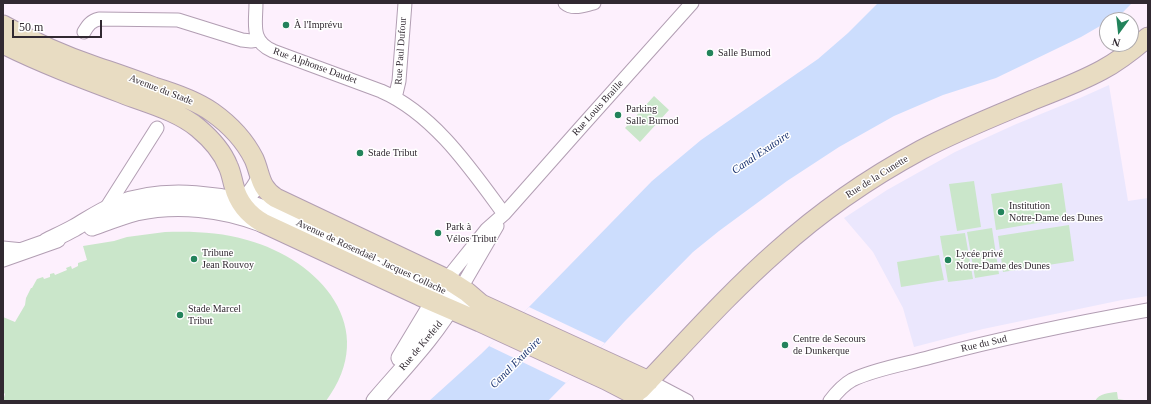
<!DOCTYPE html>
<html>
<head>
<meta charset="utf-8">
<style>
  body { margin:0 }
  #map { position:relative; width:1151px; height:404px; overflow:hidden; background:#fdf0fd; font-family:Georgia,serif }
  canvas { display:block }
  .frame { position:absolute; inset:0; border:4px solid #312931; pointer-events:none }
  .north { position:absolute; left:1099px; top:12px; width:40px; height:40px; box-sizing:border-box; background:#fff; border:1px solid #ada9ad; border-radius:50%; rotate:195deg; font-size:11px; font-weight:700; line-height:16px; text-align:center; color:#312931 }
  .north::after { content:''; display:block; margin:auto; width:14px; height:18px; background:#22835b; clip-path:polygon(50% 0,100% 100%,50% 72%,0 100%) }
  .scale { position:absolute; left:12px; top:20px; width:90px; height:18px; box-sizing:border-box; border:2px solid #312931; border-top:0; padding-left:5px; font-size:12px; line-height:14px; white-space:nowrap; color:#312931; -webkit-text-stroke:3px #fff; paint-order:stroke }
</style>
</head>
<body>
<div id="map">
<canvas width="1151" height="404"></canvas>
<div class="frame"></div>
<div class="north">N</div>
<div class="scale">50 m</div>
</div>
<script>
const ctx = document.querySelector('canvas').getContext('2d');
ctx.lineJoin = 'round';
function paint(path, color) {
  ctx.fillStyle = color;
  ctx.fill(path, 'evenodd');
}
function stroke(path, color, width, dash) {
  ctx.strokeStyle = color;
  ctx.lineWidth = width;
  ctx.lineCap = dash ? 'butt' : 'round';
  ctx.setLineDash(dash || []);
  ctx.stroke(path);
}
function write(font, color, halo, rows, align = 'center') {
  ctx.font = font + ' Georgia,serif';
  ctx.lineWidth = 3;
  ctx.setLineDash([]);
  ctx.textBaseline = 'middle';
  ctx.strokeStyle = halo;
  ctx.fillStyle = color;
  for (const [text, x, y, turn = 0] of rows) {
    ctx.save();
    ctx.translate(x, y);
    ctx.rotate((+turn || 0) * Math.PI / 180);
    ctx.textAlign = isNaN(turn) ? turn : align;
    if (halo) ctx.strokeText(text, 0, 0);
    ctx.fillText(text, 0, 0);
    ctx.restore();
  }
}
paint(new Path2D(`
  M1109 85 1128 201 1148 198V296L1122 300 983 329 914 347 903 308 873 252 844 218 887 190 955 152 1014 125 1080 98Z`), '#ebe7fd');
paint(new Path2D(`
  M654 96 669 110 640 142 625 128Z
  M974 181 981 227 957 231 949 184Z
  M1062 183 1067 218 996 230 991 194Z
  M1069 225 1074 261 1003 272 998 236Z
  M992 228 999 274 975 278 967 232Z
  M165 232C192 231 220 232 247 240 320 260 381 328 326 401H3L5 394 3 392V317L15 322 25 305 26 298 31 288H32L37 279 43 277 44 279 50 277V274L54 273 55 275 67 270 66 268 71 266 72 269 78 266V263L87 260 83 246 114 241 127 237Z
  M965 233 973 279 948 282 940 236Z
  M939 255 944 280 901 287 897 262Z
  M1117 392 1118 399 1130 401H1095C1100 393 1108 393 1117 392Z`), '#cae6ca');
paint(new Path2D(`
  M878 3H1132C1125 10 1117 20 1107 20V22L1081 37 996 78 943 95 894 116 839 147 787 181 719 231 693 252 625 321 605 343 548 401H429L481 354 527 309 652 181 701 140 818 59 848 33Z`), '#ccddfd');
paint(new Path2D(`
  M529 307 605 343 566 383 489 346Z`), '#fdf0fd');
const minor = new Path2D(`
  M256 3C256 24 250 41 273 51L381 91C434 114 471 169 504 214
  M565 3C573 10 584 5 594 3
  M84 32C88 25 91 21 99 19L178 20 242 40 251 41 258 40
  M395 98 399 81 405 3
  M105 210 157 128
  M3 248 23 250
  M447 279 454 270 487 229 504 214 582 126 692 3
  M461 288 497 226
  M649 381 687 401
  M635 395C649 394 659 395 671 401
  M830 401C836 393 843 385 852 380 874 369 906 364 931 357 1002 338 1075 323 1148 310`);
const tertiary = new Path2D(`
  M234 206C247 198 253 192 260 178
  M92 227C106 222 121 216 136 212 177 203 222 208 261 223
  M46 242C56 237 65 233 74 228 88 220 101 211 116 205 164 186 228 194 275 213L419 281 462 298 478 303
  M3 258 57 239
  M400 358 441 290
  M375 401C403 368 435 336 456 298`);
const secondary = new Path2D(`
  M3 25C33 42 64 56 97 67 116 73 135 80 154 87 174 93 195 100 212 112 229 124 245 141 254 159 261 175 259 187 276 198L447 279 467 292 481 304 649 381
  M3 44C41 63 81 78 121 93 146 103 176 110 198 128 210 138 222 151 228 166 231 172 232 179 234 186 238 202 249 215 263 223L420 296 480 322 606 380 635 395
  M640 390C685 343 728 294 777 251 819 213 871 177 921 150 957 131 995 116 1033 100 1056 91 1080 82 1102 70 1119 61 1134 49 1148 37`);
stroke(minor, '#b29eb3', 15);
stroke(tertiary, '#b29eb3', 19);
stroke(secondary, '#b29eb3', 21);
stroke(minor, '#fff', 13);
stroke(tertiary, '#fff', 17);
stroke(secondary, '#e8dcc2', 19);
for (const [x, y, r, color] of [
  [286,25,4,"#22835b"],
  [710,53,4,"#22835b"],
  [618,115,4,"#22835b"],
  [360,153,4,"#22835b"],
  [1001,212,4,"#22835b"],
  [438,233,4,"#22835b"],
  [194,259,4,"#22835b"],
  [948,260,4,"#22835b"],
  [180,315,4,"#22835b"],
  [785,345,4,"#22835b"]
]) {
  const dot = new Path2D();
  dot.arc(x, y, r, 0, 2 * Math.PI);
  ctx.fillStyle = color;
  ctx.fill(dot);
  stroke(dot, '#fff', 1.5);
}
write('10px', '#312931', '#fff', [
  ["À l'Imprévu",294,25],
  ["Salle Burnod",718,53],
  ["Parking",626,109],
  ["Salle Burnod",626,121],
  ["Stade Tribut",368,153],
  ["Institution",1009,206],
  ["Notre-Dame des Dunes",1009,218],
  ["Park à",446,227],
  ["Vélos Tribut",446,239],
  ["Tribune",202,253],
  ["Jean Rouvoy",202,265],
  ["Lycée privé",956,254],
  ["Notre-Dame des Dunes",956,266],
  ["Stade Marcel",188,309],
  ["Tribut",188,321],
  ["Centre de Secours",793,339],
  ["de Dunkerque",793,351]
], 'left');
write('10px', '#312931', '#fff', [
  ["Rue Paul Dufour",401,51,-86],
  ["Rue Alphonse Daudet",315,66,20],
  ["Avenue du Stade",161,90,21],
  ["Rue Louis Braille",598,108,-48],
  ["Rue de la Cunette",877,177,-32],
  ["Avenue de Rosendaël - Jacques Collache",371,257,25],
  ["Rue du Sud",984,344,-13],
  ["Rue de Krefeld",421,346,-50]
]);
write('italic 11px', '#1a3370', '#fff', [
  ["Canal Exutoire",761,153,-34],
  ["Canal Exutoire",516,363,-45]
]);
</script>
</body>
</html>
